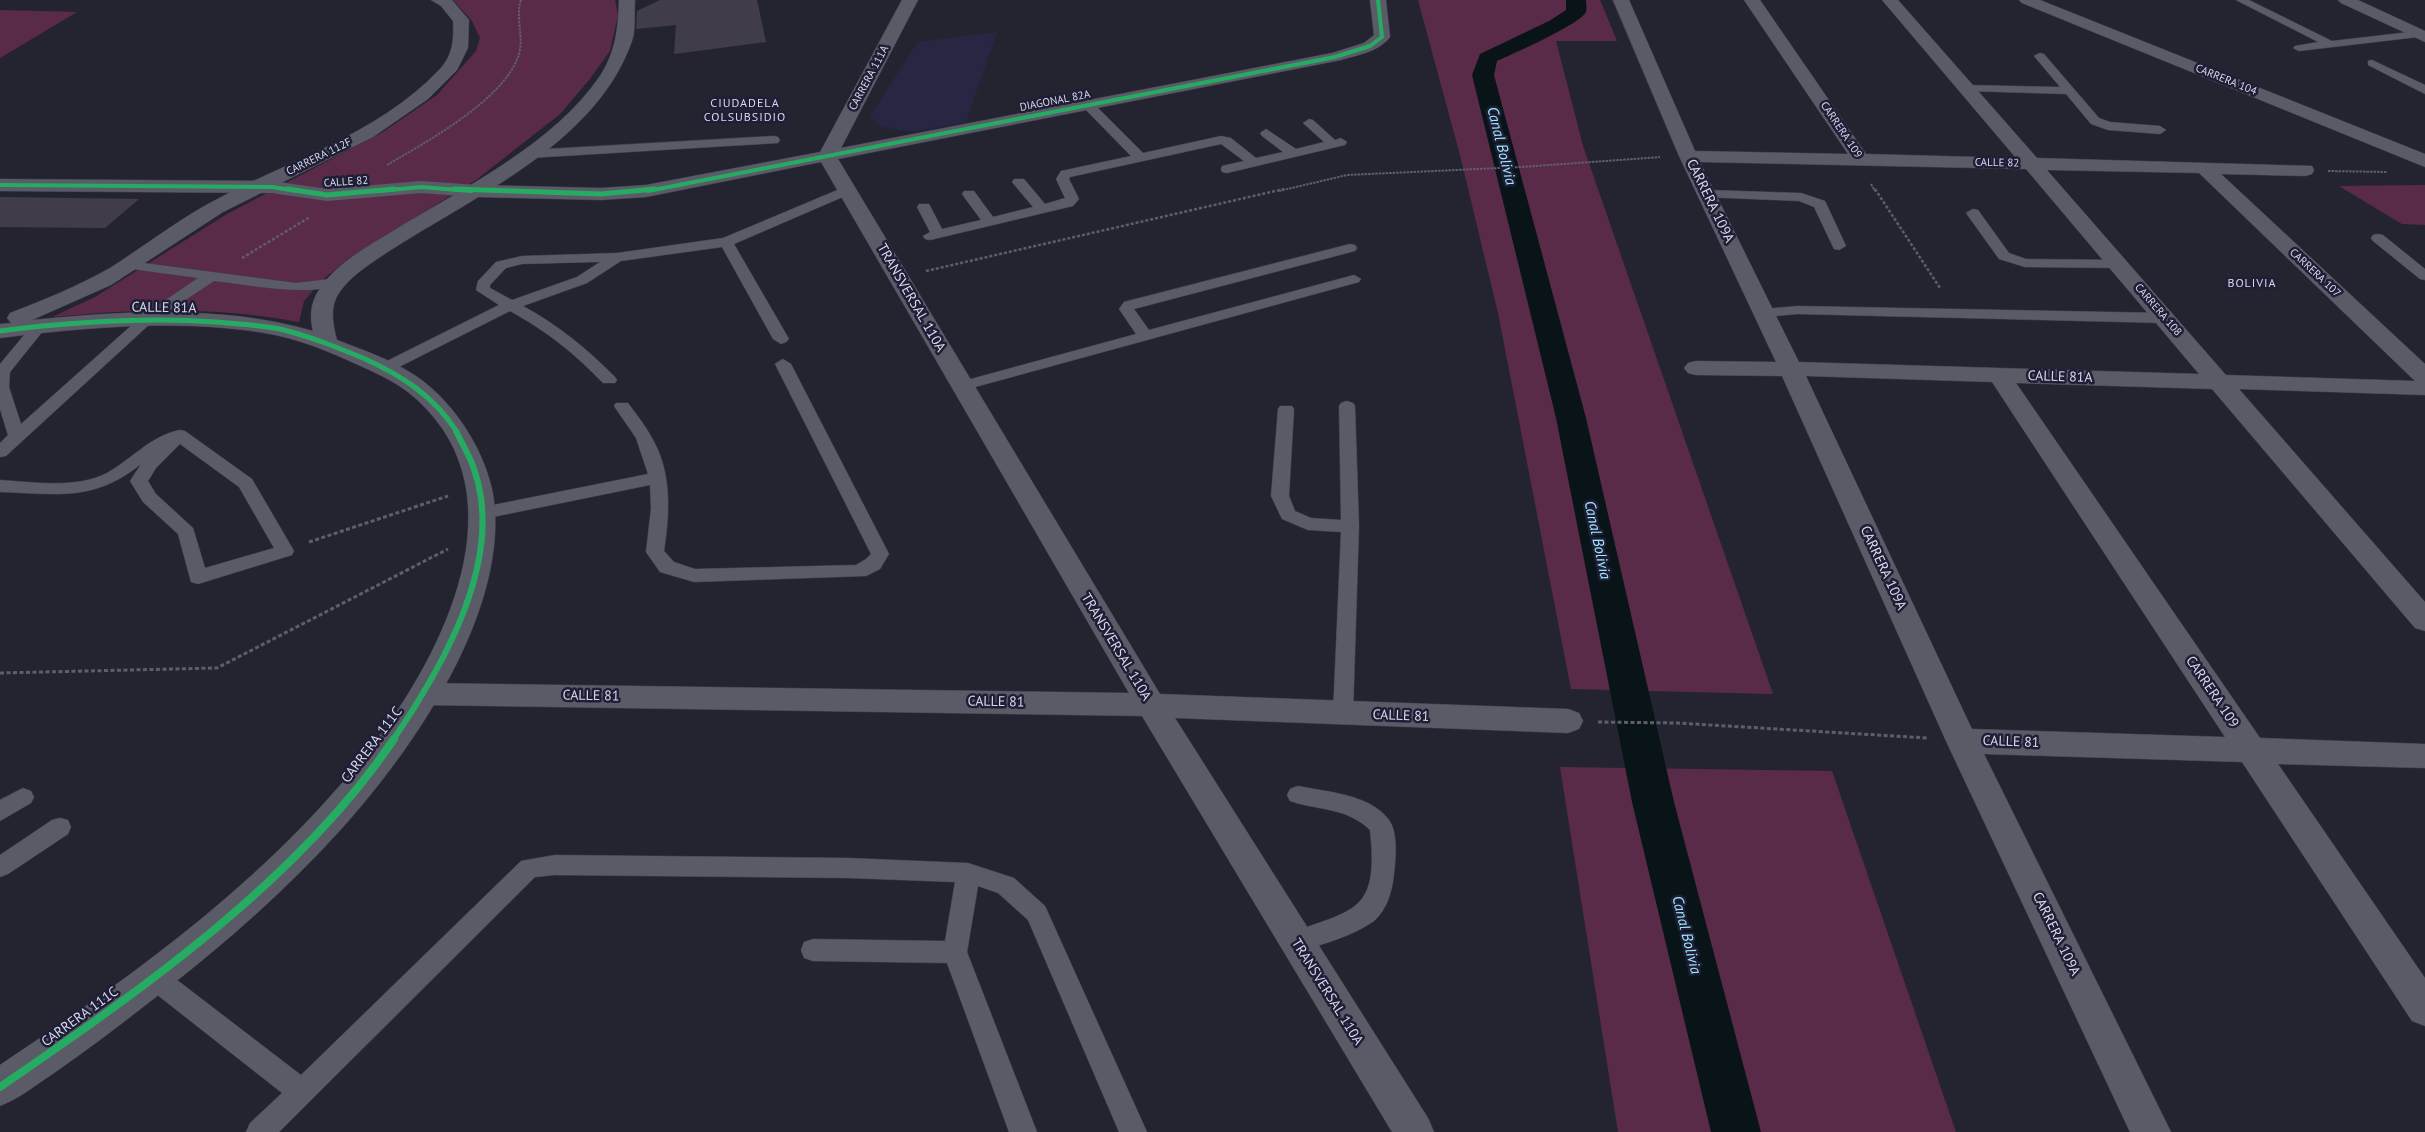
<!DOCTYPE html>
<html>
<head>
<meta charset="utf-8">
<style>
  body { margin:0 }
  canvas { display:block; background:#242431 }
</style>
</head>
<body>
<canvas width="2425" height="1132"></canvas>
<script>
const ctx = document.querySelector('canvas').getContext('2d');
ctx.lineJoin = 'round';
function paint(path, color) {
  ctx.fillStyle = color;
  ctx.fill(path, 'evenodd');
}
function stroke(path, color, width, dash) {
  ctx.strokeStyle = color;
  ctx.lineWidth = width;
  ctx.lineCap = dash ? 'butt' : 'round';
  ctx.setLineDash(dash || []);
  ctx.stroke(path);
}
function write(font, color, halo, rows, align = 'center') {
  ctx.font = font + ' "PT Sans",sans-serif';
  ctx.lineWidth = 5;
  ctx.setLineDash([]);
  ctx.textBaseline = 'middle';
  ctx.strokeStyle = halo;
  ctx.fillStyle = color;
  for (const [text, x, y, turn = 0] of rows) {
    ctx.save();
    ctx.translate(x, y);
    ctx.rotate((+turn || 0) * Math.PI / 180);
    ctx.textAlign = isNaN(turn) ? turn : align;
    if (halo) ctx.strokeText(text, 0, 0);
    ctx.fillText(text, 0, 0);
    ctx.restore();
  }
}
paint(new Path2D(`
  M997 32 966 122 916 131 898 130 878 125 870 116 918 42Z`), '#272743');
paint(new Path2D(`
  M453 0H615L618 15 610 51 589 80 560 114 476 180 349 258 320 282 304 301 299 322C215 306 136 309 52 317L95 297 227 214 383 132 437 95 476 51 480 38 472 21Z
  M1418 0H1600L1617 41H1556L1583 146 1773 694 1571 689 1498 313 1460 155Z
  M0 10 77 12 0 58Z
  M2425 185V225L2402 224 2339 186Z
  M1560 767 1832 771 1956 1132H1618Z`), '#5a2b48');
paint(new Path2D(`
  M1566 0H1586C1586 3 1587 9 1586 12 1582 23 1511 55 1497 61L1494 75 1586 418 1674 802 1761 1132H1711L1632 802 1556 418 1472 75 1480 54 1549 21 1566 10Z`), '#091418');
paint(new Path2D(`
  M660 0H757L766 42 674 54 676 25 636 29 637 11Z
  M0 197 139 199 105 228 0 227Z`), '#403d48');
const service = new Path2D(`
  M2236 0H2249L2332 41 2418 31 2423 34 2418 37 2299 51 2293 48 2295 46 2318 42Z
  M2040 53 2044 54 2099 118 2110 122 2160 126 2166 130 2160 134 2108 130 2091 124 2066 94 1966 91 1960 88 1966 85 2060 87 2034 56Z
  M2372 60 2425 85V94L2368 65V61Z
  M1087 100 1091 101 1143 153 1221 136 1231 138 1256 158 1283 152 1262 136 1260 133 1266 129 1296 149 1324 142 1303 123 1309 119 1313 120 1335 140 1341 138 1347 142 1345 145 1227 173 1222 172 1221 169 1222 166 1244 161 1221 144 1070 177 1069 179 1079 199 1073 206 930 240 925 239 923 236 930 232 917 207 919 204H929L942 229 981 220 962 194 964 191H974L993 217 1033 207 1012 182 1014 179H1024L1045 204 1065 198 1056 179 1061 171 1131 156 1083 107 1081 104Z
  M774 136 778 137 780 140 778 143 530 158 524 154 530 150Z
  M847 186 852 187 854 190 852 193 734 244 789 339 786 342 781 344 773 339 722 247 621 261 587 283 523 306C558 325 586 348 615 377L617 380 615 383H603C574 353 548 332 510 311L391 371H379L377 368 379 365 499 305 476 290 478 281 496 262 522 256 617 253 723 238ZM600 262 577 277 512 300 490 288V285L506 268 522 264Z
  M1707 190 1801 193 1825 201 1846 246 1839 250 1834 249 1814 207 1799 201 1702 197 1700 194 1702 191Z
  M1973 209 1978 210 2009 253 2026 259 2118 260 2125 264 2118 268 2025 267 1999 259 1966 213Z
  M2378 234 2383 235 2425 269V280L2420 279 2373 241 2371 238 2373 235Z
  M1350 244 1355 245 1357 248 1355 251 1134 309 1149 330 1354 275 1361 279 1359 282 968 389H956L954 386 956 383 1136 334 1119 309 1124 302Z
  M129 261 296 283 338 278 345 282 343 285C300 296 258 286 214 281L152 322 6 456 0 457V443L8 435 0 409V364L34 323 39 321 47 326 10 372 9 387 21 424 142 316 198 278 124 268 122 265Z
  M1798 306 2164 313 2172 318 2164 323 1798 314 1764 317 1757 313 1764 309Z
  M783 359 791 364 889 554 880 569 866 576 694 582 660 572 646 552 651 508 650 485 483 519 477 517 474 513 477 509 483 507 648 474 636 438 614 406 616 403H628C636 414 645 425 652 438 672 472 670 513 664 551L674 562 695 569 856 565 866 559 871 554 775 364Z
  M1347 401 1353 403 1355 406 1359 526 1353 714 1350 720 1343 722 1336 720 1333 714 1341 532 1308 530 1282 519 1271 496 1278 409 1280 406H1292L1294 409 1289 496 1295 511 1311 518 1341 520 1339 406 1341 403Z
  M179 430 185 431 252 479 294 551 292 555 198 584 191 582 178 534 143 502 130 481 141 464C94 502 57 494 0 492V480C34 482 76 489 107 473 132 459 149 437 179 430ZM180 444 239 487 274 548 205 568 193 528 156 494 148 481 156 468Z
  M1298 786C1327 792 1370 794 1389 820 1398 832 1396 858 1394 873 1393 889 1387 910 1374 921 1352 937 1321 944 1296 953L1287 950 1284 942 1287 934C1355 909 1379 913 1370 830 1346 807 1320 811 1290 801L1287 795 1290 789Z
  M23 788 31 791 34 797 31 803 0 821V800Z
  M60 818 68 820 71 827 68 834 8 874 0 877V855L52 820Z
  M555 855 848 858 968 863 1014 878 1045 906 1147 1132H1119L1028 920 998 893 978 886 967 952 1037 1132H1009L947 963 813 961 804 958 801 950 804 942 813 939 945 941 955 882 848 878 555 875 535 877 279 1132H246L250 1123 282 1093 146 986 143 978 146 970 155 967 164 970 301 1075 521 861Z`);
const minor = new Path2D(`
  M902 0H918L841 148 1332 53 1364 43 1374 35 1370 0H1386L1390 37C1379 52 1357 55 1341 60L838 159 1160 694 1568 709 1579 713 1583 721 1579 729 1568 733 1175 718 1428 1118 1434 1132H1392L1142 716 425 705 414 702 410 694 414 686 425 683 1129 693 821 162 646 197 601 200 477 197 421 193 327 201 272 193 0 191V179L272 181 327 189 421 181 477 185 601 188 646 185 820 152Z
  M1613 0H1629L1695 151 1848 154 1744 0H1760L1866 154 2016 158 1882 0H1898L2037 158 2312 166 2314 170 2312 174 2305 176 2221 174 2425 364V395L2239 389 2425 602V631L2415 628 2212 389 2016 383 2260 738 2425 744V768L2278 764 2425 978V1026L2412 1021 2242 762 1984 754 2171 1132H2130L1946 741 1782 376 1696 375 1688 373 1684 368 1688 363 1696 361 1776 362 1679 156ZM1700 162 2026 169 2199 374 1799 362ZM2047 170 2199 173 2415 381 2226 375ZM1806 376 1992 382 2225 737 1972 729Z
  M2338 0H2358L2425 31V42L2341 3Z`);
const tertiary = new Path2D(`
  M431 0H452L469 20 468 48 457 70 428 99 373 137 223 212 111 285 32 320C122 311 225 305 313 331 308 310 313 295 327 279 347 256 376 242 401 226 468 186 555 142 600 76 616 51 618 28 619 0H635C634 13 636 30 632 41 592 155 449 205 359 272 333 294 328 306 337 340 366 351 398 362 423 381 445 398 463 421 476 446 486 466 494 488 495 511 502 630 397 773 318 854 264 910 205 960 143 1007 114 1030 84 1052 54 1073 36 1085 20 1098 0 1106V1065C139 972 281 870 381 734 451 639 523 484 408 392 392 380 374 372 356 364 330 352 304 341 275 335 188 318 88 327 0 338V324L11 323 7 318 10 313C44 300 78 286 110 268 143 247 174 223 208 204 286 161 376 136 439 70 453 56 454 39 453 21L441 6Z
  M2019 0H2040L2425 154V167L2022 3Z`);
stroke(service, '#3e3f4b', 1);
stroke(minor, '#3e3f4b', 1);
stroke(tertiary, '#3e3f4b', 1);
stroke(new Path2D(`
  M387 165C426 142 502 101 518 57 525 39 515 19 521 0
  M2328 171 2387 172
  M1871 184 1875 191
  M1279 191 1347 175 1521 167 1660 157`), '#5e5e68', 2, [2.5, 1]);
stroke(new Path2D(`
  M1875 189 1940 288
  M242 258 310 217
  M926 271 1284 189`), '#5e5e68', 2.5, [3, 2]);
stroke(new Path2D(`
  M309 542 448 496
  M0 673 217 668 448 549
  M1598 722 1677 723 1927 738`), '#5e5e68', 3, [4, 2.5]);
paint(service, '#5b5b67');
paint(minor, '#5b5b67');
paint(tertiary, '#5b5b67');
stroke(new Path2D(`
  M0 185 272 187 297 191
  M379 191 421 187 471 191
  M648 191 1335 57 1370 46 1382 37 1378 0`), '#26ab63', 4);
stroke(new Path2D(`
  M288 189 327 195 394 189
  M454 189 601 194 655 189
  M0 331C72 322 144 317 216 322 238 324 259 325 280 329 309 336 336 347 363 358 401 375 434 396 457 432`), '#26ab63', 5);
stroke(new Path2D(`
  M393 740C442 668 506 559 474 469 470 456 462 444 456 431`), '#26ab63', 6);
stroke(new Path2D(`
  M0 1087C139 992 299 880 394 739`), '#26ab63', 8);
write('11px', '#d7d9ea', '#1e1e37', [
  ["CARRERA 111A",869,78,-62],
  ["CARRERA 104",2226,80,22],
  ["DIAGONAL 82A",1055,101,-11],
  ["CARRERA 109",1841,130,56],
  ["CARRERA 112F",319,157,-26],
  ["CALLE 82",1997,163,1],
  ["CALLE 82",346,182,-4],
  ["CARRERA 107",2315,273,43],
  ["CARRERA 108",2158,310,49]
]);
ctx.letterSpacing = '1px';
write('12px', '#d7d9ea', '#1e1e37', [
  ["CIUDADELA",745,104],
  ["COLSUBSIDIO",745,118],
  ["BOLIVIA",2252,284]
]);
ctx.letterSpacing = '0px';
write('14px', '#d7d9ea', '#1e1e37', [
  ["CARRERA 109A",1710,201,64],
  ["TRANSVERSAL 110A",911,298,60],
  ["CALLE 81A",164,308,1],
  ["CALLE 81A",2060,377,2],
  ["CARRERA 109A",1883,568,65],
  ["TRANSVERSAL 110A",1116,647,59],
  ["CARRERA 109",2212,692,56],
  ["CALLE 81",591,696,1],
  ["CALLE 81",996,702,1],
  ["CALLE 81",1401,716,2],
  ["CALLE 81",2011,742,2],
  ["CARRERA 111C",372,745,-53],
  ["CARRERA 109A",2056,934,64],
  ["TRANSVERSAL 110A",1327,992,58],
  ["CARRERA 111C",80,1017,-36]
]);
write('italic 15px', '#9fe7fc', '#1e1e37', [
  ["Canal Bolivia",1501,146,76],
  ["Canal Bolivia",1597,540,78],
  ["Canal Bolivia",1686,935,76]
]);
</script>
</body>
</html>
